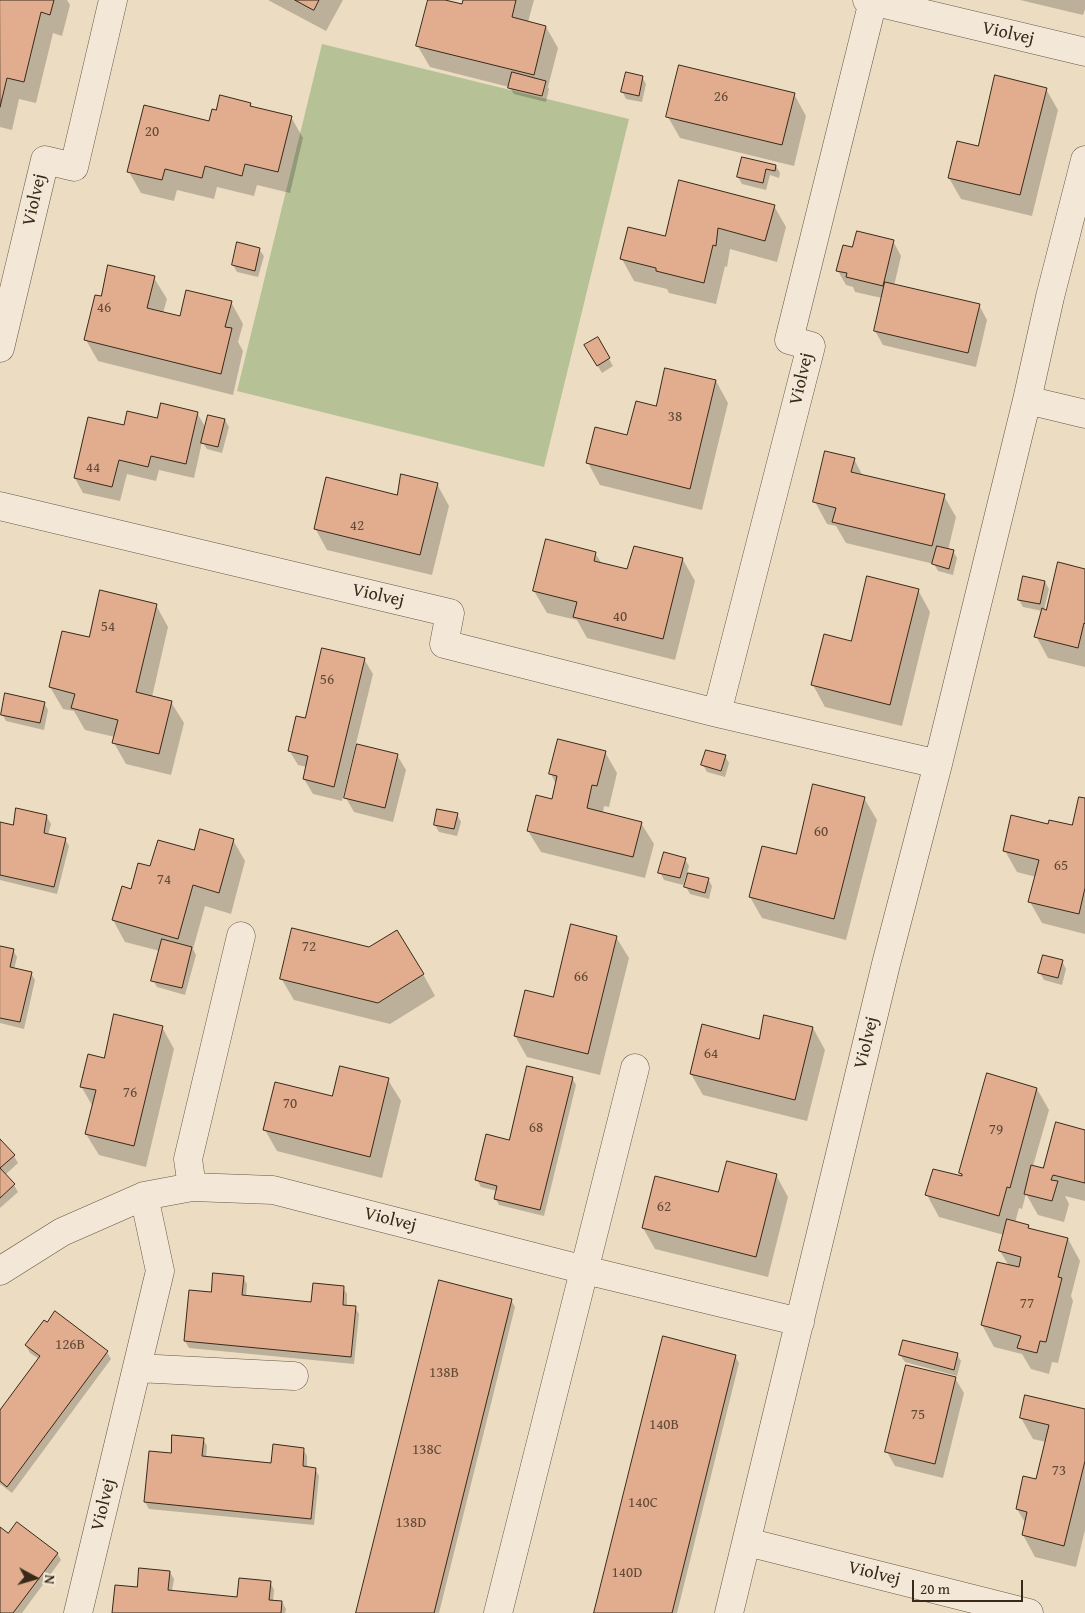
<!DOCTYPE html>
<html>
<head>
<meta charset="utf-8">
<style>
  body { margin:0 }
  #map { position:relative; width:1085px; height:1613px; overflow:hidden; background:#ecdcc2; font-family:"Gentium Book Plus",serif }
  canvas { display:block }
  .north { position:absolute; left:10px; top:1553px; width:50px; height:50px; -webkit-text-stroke:4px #f3e8d7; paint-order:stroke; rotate:96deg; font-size:14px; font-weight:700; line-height:20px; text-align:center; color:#382919 }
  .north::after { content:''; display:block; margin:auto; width:18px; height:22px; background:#382919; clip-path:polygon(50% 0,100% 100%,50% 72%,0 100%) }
  .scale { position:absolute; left:912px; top:1580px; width:111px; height:22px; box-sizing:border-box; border:2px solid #382919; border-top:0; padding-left:6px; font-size:15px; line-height:18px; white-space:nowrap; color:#382919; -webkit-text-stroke:4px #f3e8d7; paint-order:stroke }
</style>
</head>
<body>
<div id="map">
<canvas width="1085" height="1613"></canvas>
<div class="north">N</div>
<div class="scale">20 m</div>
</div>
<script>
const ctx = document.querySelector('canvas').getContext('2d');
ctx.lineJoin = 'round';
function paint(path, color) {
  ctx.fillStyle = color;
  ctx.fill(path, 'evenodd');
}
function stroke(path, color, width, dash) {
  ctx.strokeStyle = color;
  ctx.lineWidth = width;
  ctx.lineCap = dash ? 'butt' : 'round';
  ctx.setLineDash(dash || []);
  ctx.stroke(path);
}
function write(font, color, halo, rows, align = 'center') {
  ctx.font = font + ' "Gentium Book Plus",serif';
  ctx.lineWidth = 4.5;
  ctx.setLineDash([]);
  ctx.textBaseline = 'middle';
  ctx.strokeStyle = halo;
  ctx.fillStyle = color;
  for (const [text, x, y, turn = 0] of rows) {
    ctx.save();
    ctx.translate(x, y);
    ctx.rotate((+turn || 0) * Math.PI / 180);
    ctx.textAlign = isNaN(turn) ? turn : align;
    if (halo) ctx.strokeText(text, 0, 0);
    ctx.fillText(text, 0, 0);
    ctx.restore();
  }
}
paint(new Path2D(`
  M322 44 629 119 544 467 237 391Z`), '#b6c195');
paint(new Path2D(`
  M0 0H67L70 5 62 36 53 33 36 103 19 99 12 130 0 127Z
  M268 0H343L326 31Z
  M429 0H440L463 6 464 0H534L528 22 546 27 558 48 548 87 549 89 546 102 514 94 509 87 430 67 417 45Z
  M1020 0H1085V9L1083 15Z
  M642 77 646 84 642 102 626 99 622 91Z
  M1046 89 1058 110 1032 216 961 199 949 178 979 147Z
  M794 94 806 116 794 166 680 138 668 117Z
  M250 104 253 108 291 117 303 138 290 193 257 185 254 196 217 187 214 199 177 190 174 201 141 193 129 172 210 122 217 112Z
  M776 166 780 173 779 178 770 175 766 190 742 184 738 177Z
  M774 206 786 227 777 262 730 249 727 267 725 266 716 304 669 293 667 289 634 281 622 259Z
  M893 241 901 256 894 286 979 305 987 320 976 367 883 345 875 331 882 298 855 292 853 287 846 285 838 271 853 249Z
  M259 249 264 256 258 277 237 272 233 265Z
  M154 278 167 299 163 313 181 317 231 302 243 324 238 342 243 351 233 395 98 361 86 340 102 298Z
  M597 339 613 366 602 373 586 346Z
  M716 381 728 403 702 510 600 485 588 463 628 436 657 408Z
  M197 413 206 428 225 420 229 427 222 453 207 449 202 442 194 478 159 470 156 481 127 474 120 501 83 493 75 478 125 427 158 419Z
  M854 459 863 476 944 496 956 517 948 550 953 551 957 558 953 575 938 571 934 564 846 543 836 526 827 524 815 502Z
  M437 484 449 506 432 575 327 550 315 528 398 496Z
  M595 553 602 564 628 571 683 560 695 581 675 660 587 638 577 620 547 613 534 591Z
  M1085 571V667L1048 658 1036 636 1042 611 1023 607 1019 600 1045 582 1049 589 1044 610 1047 611Z
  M918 590 930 612 902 726 825 707 813 685 852 642Z
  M156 605 168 627 152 697 171 702 184 723 171 775 126 764 114 743 115 737 85 730 74 711 63 709 50 687 89 639Z
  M364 659 373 674 342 801 313 794 304 779 307 767 298 765 289 750 306 719Z
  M44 703 48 710 44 730 6 721 2 714Z
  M605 752 617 773 609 807 604 806 603 813 641 823 654 844 645 878 541 852 528 831 553 801 556 784 551 774Z
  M397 755 406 770 393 822 354 812 346 798Z
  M725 756 729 763 725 777 707 772 703 765Z
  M864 798 877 820 846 940 762 918 750 897Z
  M1085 799V934L1042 923 1030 902 1036 877 1017 872 1005 851 1049 825 1073 826Z
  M457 814 461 822 457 836 439 832 435 825Z
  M47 817 51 824 48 835 65 839 69 846 57 894 0 880V823L14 826Z
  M233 840 245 861 231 914 205 906 193 949 196 955 185 995 157 987 153 980 160 951 125 942 113 920 132 890 151 868 195 851Z
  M685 859 689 866 687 874 708 879 712 886 709 899 690 894 686 887 688 875H686L683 885 664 880 660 872Z
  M616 937 629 958 600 1075 527 1057 515 1036Z
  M0 947 13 950 17 957 14 970 31 973 35 980 24 1029 0 1023Z
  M1062 961 1066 969 1062 985 1044 980 1040 973Z
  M423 974 435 996 390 1024 294 1000 281 978Z
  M162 1027 174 1049 146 1167 99 1155 86 1134 93 1107 81 1086 105 1059Z
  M813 1028 825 1050 807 1121 703 1095 691 1074 760 1040Z
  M572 1078 576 1085 544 1216 499 1205 495 1198 497 1191 481 1187 477 1180 510 1142Z
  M388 1080 401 1101 382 1178 277 1151 265 1130 333 1098Z
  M1037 1089 1049 1110 1033 1166 1044 1169 1085 1131V1201L1065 1196 1069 1204 1064 1222 1038 1215 1026 1194 1022 1209 1019 1208 1015 1223 1028 1226 1031 1230 1068 1239 1080 1261 1071 1296 1073 1301 1058 1363 1052 1362 1049 1374 1031 1369 1022 1354 994 1347 982 1325 1009 1266 1000 1251 1004 1235 939 1217 927 1195 963 1178 960 1173Z
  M0 1141 14 1156 18 1163 5 1175 14 1185 18 1192 0 1208Z
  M776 1175 788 1197 768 1277 655 1249 643 1228 719 1194Z
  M243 1277 247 1284 246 1297 313 1303 343 1287 347 1294V1306L355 1307 359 1314 354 1364 189 1348 185 1341 212 1293Z
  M511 1300 515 1307 439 1613H357Z
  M26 1346 107 1352 111 1359 12 1493 0 1484V1412L39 1359 30 1353Z
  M957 1354 961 1361 957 1376 905 1362 900 1355Z
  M735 1356 739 1363 677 1613H595Z
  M955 1378 964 1393 943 1478 895 1466 887 1452Z
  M1085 1410V1530L1076 1567 1035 1557 1023 1535 1026 1524 1017 1509 1037 1480 1046 1442 1033 1439 1021 1418Z
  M203 1439 207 1446 206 1458 272 1465 303 1449 307 1456V1468L315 1469 319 1476 314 1525 149 1509 145 1502Z
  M0 1528 8 1535 57 1553 61 1560 22 1613H0Z
  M170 1572 174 1579 172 1591 239 1598 270 1582 274 1590 273 1601 282 1602 286 1609 285 1613H114Z`), '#0003');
const building = new Path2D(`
  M0 0H54L50 15 41 12 24 82 7 78 0 107Z
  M295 0H319L314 10Z
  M428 0H445L462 4 463 0H516L512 17 546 26 534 75 416 46Z
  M679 65 795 93 782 145 666 117Z
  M512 72 546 81 542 96 508 88Z
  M626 72 643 76 639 96 621 92Z
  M995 75 1047 88 1020 195 948 178 957 141 978 146Z
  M220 95 251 103 250 106 292 116 278 172 245 164 242 176 205 166 202 178 165 169 162 180 127 172 144 105 209 121 212 109 216 110Z
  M742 157 776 165 775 171 766 169 763 183 737 177Z
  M679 180 775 205 765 241 718 228 716 246 713 245 704 283 656 271V268L620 259 628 227 665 236Z
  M857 231 894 240 883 286 846 277 847 273 836 271 843 245 852 247Z
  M237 242 260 248 255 271 232 265Z
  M108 265 155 276 147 308 180 316 186 290 232 301 225 327 232 328 221 374 84 340 95 295 101 296Z
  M885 282 980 304 968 353 874 331Z
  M598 337 610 358 597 366 584 345Z
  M665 368 716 380 690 489 586 463 595 427 627 435 636 401 656 406Z
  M161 403 198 412 186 464 151 456 148 467 119 460 112 487 74 478 88 417 124 425 127 411 157 418Z
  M208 415 225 419 218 447 201 443Z
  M825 451 855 458 851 472 945 494 932 546 832 522 836 508 813 502Z
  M401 474 438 483 420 555 314 529 326 477 397 495Z
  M546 539 596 552 594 561 627 569 634 546 683 558 663 639 573 617 577 602 533 591Z
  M937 546 954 550 949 569 932 564Z
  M1058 562 1085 569V624L1084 623 1078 648 1034 637 1042 608 1046 610Z
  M867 576 919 589 890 705 811 685 824 634 851 641Z
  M1023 576 1045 581 1040 604 1018 600Z
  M100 590 157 604 136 692 172 701 159 754 112 743 118 720 71 708 75 694 49 687 62 631 89 637Z
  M322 648 365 658 334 787 303 779 308 756 288 751 296 716 305 718Z
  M5 693 45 702 40 723 1 715Z
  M558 739 606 751 597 786 592 785 587 808 642 822 633 857 527 831 536 795 552 799 557 776 549 774Z
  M357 744 398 754 385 808 344 798Z
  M706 750 726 755 721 771 701 765Z
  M813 784 865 797 834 919 749 897 762 846 796 854Z
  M1079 797 1085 798V888L1079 914 1028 902 1039 860 1003 851 1011 815 1048 824 1049 820 1072 825Z
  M16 808 47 815 44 833 66 838 54 887 0 875V822L13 825Z
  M437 809 458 813 454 829 434 825Z
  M200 829 234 839 219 893 193 885 178 939 112 920 122 886 131 889 138 863 150 866 158 840 194 850Z
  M664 852 686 858 680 878 658 873Z
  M688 873 709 878 705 893 684 887Z
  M571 924 617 936 588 1054 514 1036 525 990 553 997Z
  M292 928 369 947 397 930 424 974 378 1003 280 979Z
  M162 939 192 947 182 988 151 981Z
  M0 946 14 949 10 967 32 972 20 1022 0 1018Z
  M1043 955 1063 960 1058 978 1038 973Z
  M114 1014 163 1026 134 1146 85 1134 96 1090 80 1087 88 1054 104 1058Z
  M764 1015 813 1027 795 1100 690 1074 702 1024 759 1039Z
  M340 1066 389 1078 370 1157 263 1130 275 1082 332 1096Z
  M527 1066 573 1077 540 1210 494 1199 497 1186 475 1180 486 1134 509 1140Z
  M987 1073 1037 1088 1010 1188 1007 1187 999 1216 925 1195 933 1169 962 1176V1174L959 1173Z
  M1056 1122 1085 1130V1183L1053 1175 1051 1180 1058 1181 1052 1201 1024 1194 1031 1165 1043 1168Z
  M0 1139 15 1155 0 1168 15 1184 0 1198Z
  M727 1161 777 1174 756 1257 642 1228 655 1176 718 1192Z
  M1007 1219 1029 1225 1028 1228 1068 1238 1058 1277 1062 1278 1046 1342 1040 1341 1037 1353 1017 1348 1021 1336 981 1325 997 1262 1019 1267 1021 1257 999 1251Z
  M213 1273 244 1276 242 1295 311 1302 313 1283 344 1286 343 1305 356 1306 351 1357 184 1341 189 1290 211 1292Z
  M439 1280 512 1299 434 1613H356Z
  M55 1311 108 1351 7 1487 0 1481V1410L40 1356 25 1345 44 1320 47 1322Z
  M663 1336 736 1355 672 1613H594Z
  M903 1340 958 1353 954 1370 899 1355Z
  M906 1365 956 1377 935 1464 885 1452Z
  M1025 1395 1085 1409V1461L1064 1546 1022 1535 1027 1512 1016 1509 1023 1476 1036 1479 1049 1425 1020 1418Z
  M172 1435 204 1438 202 1456 271 1463 273 1444 304 1448 303 1466 316 1468 311 1519 144 1502 149 1451 171 1453Z
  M17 1522 58 1553 13 1613H0V1527L8 1533Z
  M139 1568 170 1571 168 1590 237 1597 239 1578 271 1581 269 1600 282 1601 281 1613H112L115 1585 137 1587Z`);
paint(building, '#e2ad8e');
stroke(building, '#382919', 1);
const minor = new Path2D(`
  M867 0 1085 52
  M0 348 45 160 74 167 113 0
  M1027 400 1085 414
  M0 506 450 613 444 644 717 713 938 764
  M717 713 811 346 789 340 873 1
  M192 1187 188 1159 241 936
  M0 1271 62 1232 144 1196 192 1187 273 1190 585 1270 800 1322
  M137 1368 294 1376
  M747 1542 1029 1613
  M78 1613 160 1271 144 1196
  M498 1613 635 1068
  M729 1613 886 964 938 764 1027 400 1050 297 1085 160`);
stroke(minor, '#655643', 29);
stroke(minor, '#f3e8d7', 28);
write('15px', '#624a36', null, [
  ["26",721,97],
  ["20",152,132],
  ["46",104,308],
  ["38",675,417],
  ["44",93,468],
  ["42",357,526],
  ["40",620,617],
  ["54",108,627],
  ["56",327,680],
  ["60",821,832],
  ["65",1061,866],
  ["74",164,880],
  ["72",309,947],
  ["66",581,977],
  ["64",711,1054],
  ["76",130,1093],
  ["70",290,1104],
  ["68",536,1128],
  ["79",996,1130],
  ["62",664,1207],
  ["77",1027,1304],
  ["126B",70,1345],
  ["138B",444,1373],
  ["75",918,1415],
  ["140B",664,1425],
  ["138C",427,1450],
  ["73",1059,1471],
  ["140C",643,1503],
  ["138D",411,1523],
  ["140D",627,1573]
]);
write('18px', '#382919', '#f3e8d7', [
  ["Violvej",1008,34,13],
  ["Violvej",35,200,-77],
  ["Violvej",802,379,-77],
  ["Violvej",378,596,13],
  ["Violvej",867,1043,-76],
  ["Violvej",390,1220,14],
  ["Violvej",104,1505,-76],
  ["Violvej",874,1574,14]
]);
</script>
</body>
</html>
